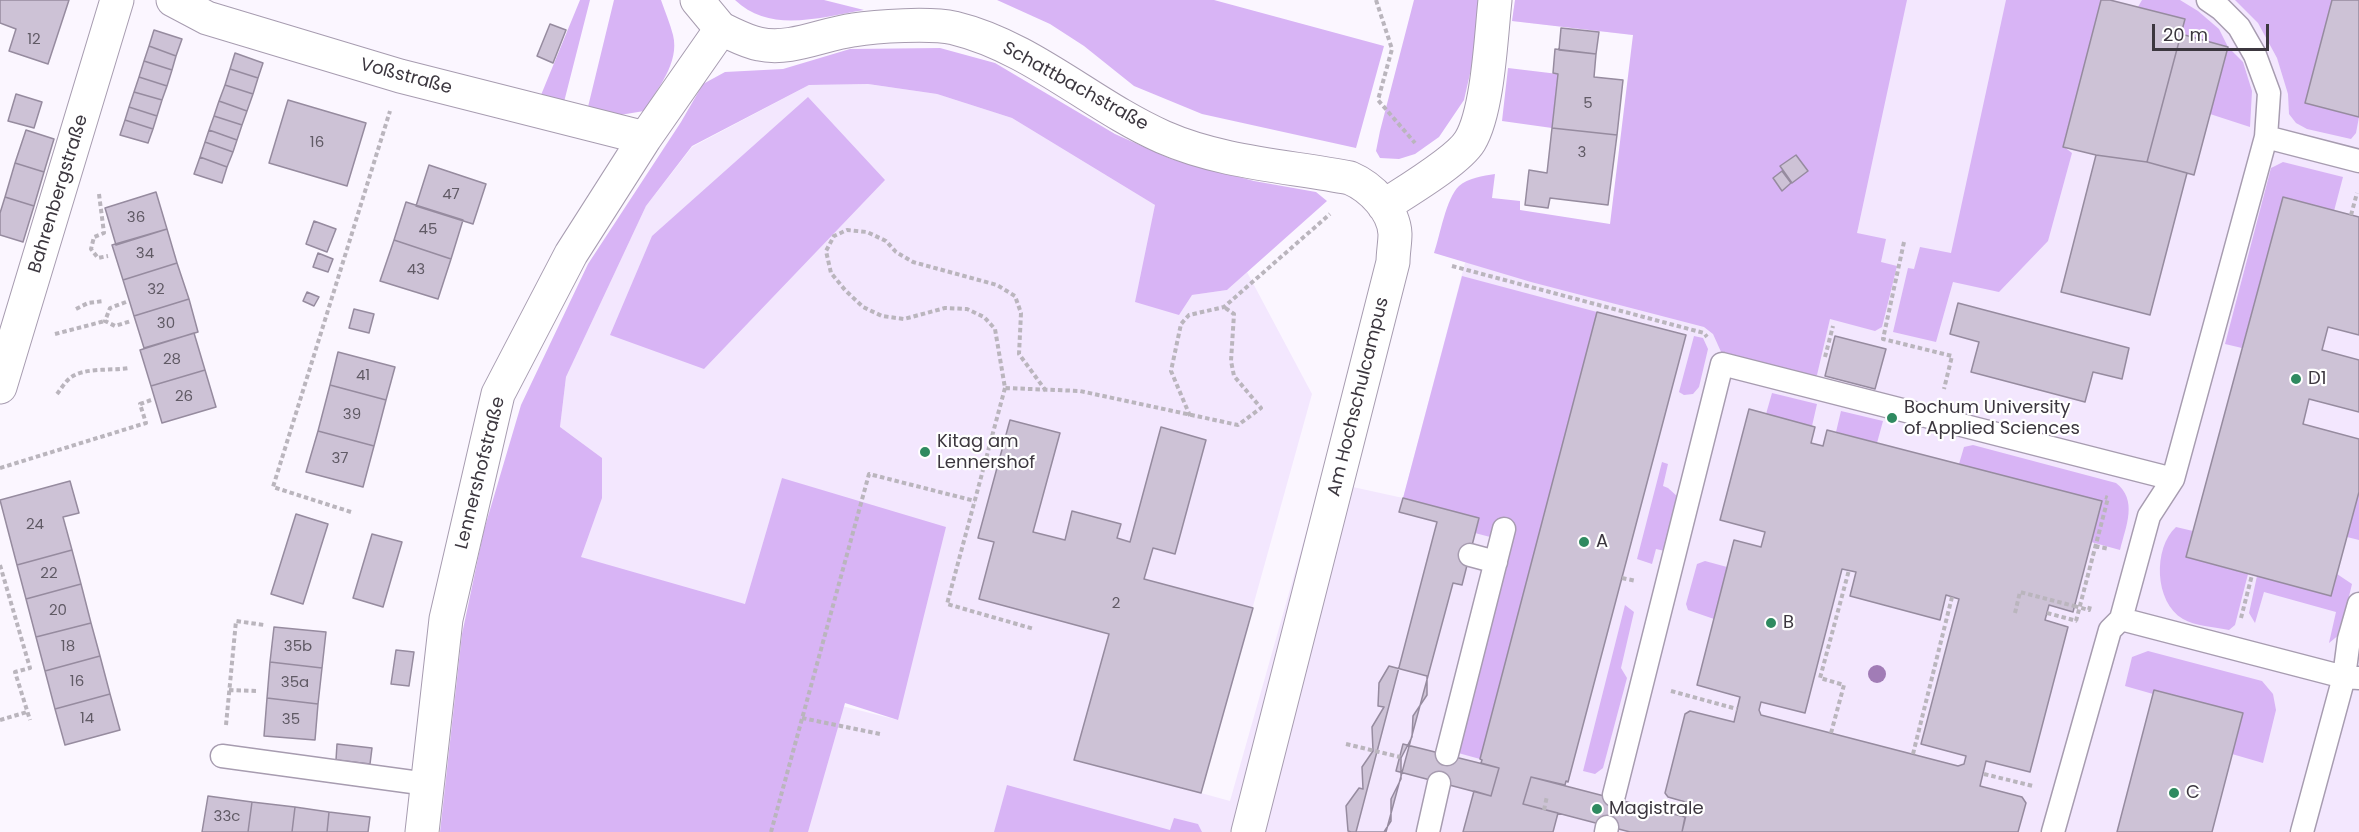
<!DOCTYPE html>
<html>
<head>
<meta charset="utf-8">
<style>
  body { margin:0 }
  #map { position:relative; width:2359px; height:832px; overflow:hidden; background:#fbf6ff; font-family:Poppins,sans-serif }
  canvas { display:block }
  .scale { position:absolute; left:2152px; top:24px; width:117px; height:27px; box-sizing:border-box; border:3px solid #3c373f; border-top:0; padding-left:8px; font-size:18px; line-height:21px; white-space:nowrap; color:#3c373f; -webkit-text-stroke:4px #fff; paint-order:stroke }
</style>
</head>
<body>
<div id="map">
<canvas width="2359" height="832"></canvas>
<div class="scale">20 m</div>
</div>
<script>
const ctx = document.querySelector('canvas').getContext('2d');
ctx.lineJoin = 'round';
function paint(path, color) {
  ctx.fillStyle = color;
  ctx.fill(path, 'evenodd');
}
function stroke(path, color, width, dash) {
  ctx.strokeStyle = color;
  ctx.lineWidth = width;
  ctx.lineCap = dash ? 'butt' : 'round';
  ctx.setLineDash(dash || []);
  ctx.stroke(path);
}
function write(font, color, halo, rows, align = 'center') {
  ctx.font = font + ' Poppins,sans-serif';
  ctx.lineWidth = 4.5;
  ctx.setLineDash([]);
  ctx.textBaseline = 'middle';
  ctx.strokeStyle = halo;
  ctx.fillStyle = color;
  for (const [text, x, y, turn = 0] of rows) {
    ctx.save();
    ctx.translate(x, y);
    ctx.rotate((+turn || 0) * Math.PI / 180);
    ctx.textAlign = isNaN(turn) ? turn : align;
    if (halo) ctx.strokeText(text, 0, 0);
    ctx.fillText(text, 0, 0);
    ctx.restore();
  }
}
paint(new Path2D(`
  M1515 0H2359V832H780L814 699 898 720 745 605 531 543 560 427 566 377 646 206 692 147 809 85 868 84 937 94 1012 118 1155 205 1192 295 1227 290 1247 272 1312 394 1201 793 1230 801 1321 480 1403 498 1465 263 1488 220 1625 277 1846 60 1512 21Z`), '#f3e7fe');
paint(new Path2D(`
  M580 0H590L564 102 541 95Z
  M614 0H661C665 12 670 23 673 35 680 63 657 89 644 111L614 116 587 111Z
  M735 0H824L864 10C821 17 770 34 735 0Z
  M997 0H1214L1384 46 1356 148 1202 114 1134 86 1084 46 1050 24Z
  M1414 0H1481L1477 43 1464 100 1439 137 1415 154 1399 159 1380 158 1376 151 1380 131Z
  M1515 0H1907L1857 233 1886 239 1881 262 1897 266 1882 327 1875 331 1830 319 1817 375 1811 378 1722 354 1713 334 1704 327 1531 282 1434 253C1440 236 1446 198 1459 186 1468 178 1483 176 1495 174L1492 198 1520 201V210L1610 224 1633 35 1512 21Z
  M2006 0H2101L2063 146 2072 153 2048 241 1999 292 1953 282 1936 342 1893 332 1908 268 1914 269 1920 247 1951 253Z
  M2142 0H2180L2198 11 2219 29 2228 47 2243 62 2252 91 2250 127 2210 114 2228 47 2181 34 2185 19 2138 7Z
  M2235 0H2332L2305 103 2359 117 2356 133 2351 139 2307 129 2296 123 2289 114 2288 94 2277 58 2258 23Z
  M940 48 995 63 1115 134 1171 159 1254 181 1316 192 1327 201 1227 290 1192 295 1179 315 1135 302 1155 205 1012 118 937 94 868 84 809 85 692 146 646 206 566 377 560 427 602 458V498L581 557 745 604 782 478 946 527 898 720 845 703 808 832H440L462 634 484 530 521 405 588 264 681 122 703 84 725 72 783 69 850 49Z
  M1508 68 1558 74 1552 128 1502 121Z
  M808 97 885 180 704 369 610 335 652 236Z
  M2283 162 2343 177 2334 211 2283 197 2242 348 2225 344 2271 168Z
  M1462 276 1597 312 1480 759 1451 751 1509 542 1475 533 1479 518 1403 498Z
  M1694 336 1703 338 1708 349 1699 387 1693 394 1684 395 1679 392Z
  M1772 393 1817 404 1812 426 1766 414Z
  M1841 411 1883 421 1877 443 1836 432Z
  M1973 445 2116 483C2138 500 2126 526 2120 550L2091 542 1959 464 1964 447Z
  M1662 462 1668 464 1663 486 1668 488 1678 497 1665 551 1656 549 1652 564 1637 559Z
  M2359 492V540L2347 537Z
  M2176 527 2193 531 2186 557 2248 574 2235 625 2229 630C2215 627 2194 626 2183 619 2154 602 2153 548 2176 527Z
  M1705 561 1727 567 1714 619 1688 610 1686 604 1697 564Z
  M2337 574 2352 584 2340 634 2329 643 2336 612 2264 592 2255 623 2249 613 2257 576 2331 596Z
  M1625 605 1634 612 1621 668 1627 678 1603 768 1595 774 1583 771Z
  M2148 651 2262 681 2273 694 2276 710 2263 763 2232 754 2242 713 2154 690 2153 694 2125 686 2132 657Z
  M1007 785 1170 830 1174 818 1198 824 1202 832H994Z`), '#d8b4f5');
const building = new Path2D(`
  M0 0H69L48 64 9 51 16 29 0 23Z
  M2101 0H2110L2185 19 2147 162 2096 155 2063 147Z
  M2332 0H2359V117L2305 103Z
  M550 24 566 30 553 63 537 56Z
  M1561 28 1599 32 1596 54 1559 50Z
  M154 30 182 39 176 56 149 46Z
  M2181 34 2228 47 2194 175 2147 162Z
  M149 46 176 56 172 70 144 61Z
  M1555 49 1596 54 1594 77 1623 80 1617 135 1552 128 1558 74 1553 73Z
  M235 53 263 63 258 78 230 69Z
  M144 61 172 70 167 86 139 77Z
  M230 69 258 78 253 94 225 85Z
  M139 77 167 86 162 100 134 92Z
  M225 85 253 94 247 111 219 101Z
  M134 92 162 100 157 116 129 107Z
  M16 94 42 102 34 128 8 121Z
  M288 100 366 123 347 186 269 163Z
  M219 101 247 111 242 125 214 116Z
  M129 107 157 116 153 129 125 120Z
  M214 116 242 125 237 140 209 130Z
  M125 120 153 129 148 143 120 135Z
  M1552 128 1617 135 1608 205 1550 198 1548 208 1525 205 1529 170 1547 173Z
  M26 130 54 139 44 172 15 163Z
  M209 130 237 140 233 152 205 142Z
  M205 142 233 152 227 167 200 157Z
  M1796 155 1808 171 1792 183 1780 166Z
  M2096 155 2147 162 2187 173 2150 315 2061 292Z
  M200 157 227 167 222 183 194 174Z
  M15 163 44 172 34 206 5 197Z
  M429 165 486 184 473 224 416 206Z
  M1782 171 1791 183 1782 191 1773 178Z
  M156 192 167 229 116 245 105 208Z
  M5 197 34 206 23 242 0 235V213Z
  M2283 197 2359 217V335L2328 327 2322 350 2359 360V412L2309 399 2303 424 2359 439V492L2331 596 2186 557Z
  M406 202 463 220 451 259 394 240Z
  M314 221 336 229 327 252 306 244Z
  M167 229 177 263 123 280 112 245Z
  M394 240 451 259 438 299 380 281Z
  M318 253 333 259 328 272 313 267Z
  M177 263 189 299 134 316 123 280Z
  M307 292 319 297 314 306 303 301Z
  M189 299 198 332 144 348 134 316Z
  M1958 303 2129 348 2122 379 2093 372 2085 402 1971 372 1979 342 1950 334Z
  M354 309 374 314 369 333 349 328Z
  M1597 312 1686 335 1568 782 1566 781 1565 785 1531 777 1523 804 1558 813 1553 832H1463L1474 791 1491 796 1499 768 1481 763 1482 760 1480 759Z
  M194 333 205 370 151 386 140 350Z
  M1835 336 1886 349 1875 389 1825 376Z
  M338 352 395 367 386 400 330 385Z
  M205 370 216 407 162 423 151 386Z
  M330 385 386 400 374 446 318 431Z
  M1749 409 1815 427 1811 443 1823 446 1827 430 2102 501 2073 612 2049 605 2045 620 2068 627 2030 772 1986 761 1980 786 2022 797 2026 803 2018 832H1682L1689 803 1668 797 1665 793 1685 714 1690 711 1734 722 1740 697 1697 685 1734 540 1761 547 1765 532 1720 520ZM1842 569 1856 572 1850 596 1940 620 1946 595 1959 599 1921 744 1966 756 1964 764 1958 766 1761 715 1759 710 1761 702 1805 713Z
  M1010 420 1060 433 1033 532 1065 540 1072 511 1121 524 1117 538 1130 542 1161 427 1206 440 1175 554 1153 548 1144 579 1253 608 1201 793 1074 760 1109 634 979 599 994 542 978 538Z
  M318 431 374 446 363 487 306 472Z
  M70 481 79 513 63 517 72 550 17 565 0 500Z
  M1403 498 1479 518 1462 585 1453 583 1386 832H1356L1437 522 1399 512Z
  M296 514 328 524 303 604 271 594Z
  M372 534 402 542 383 607 353 598Z
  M72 550 81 584 26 599 17 565Z
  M81 584 91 623 36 637 26 599Z
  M91 623 100 656 45 671 36 637Z
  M274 627 326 632 322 668 270 662Z
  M396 650 414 652 409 686 391 684Z
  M100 656 110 694 55 709 45 671Z
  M270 662 322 668 318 704 267 698Z
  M1389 666 1427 676V695L1413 716 1412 737 1401 758V779L1391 799V821L1384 832H1351L1348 831 1346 806 1359 788 1363 789 1362 767 1373 751 1372 727 1384 707 1378 706 1379 683Z
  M2154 690 2243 713 2212 832H2117Z
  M110 694 120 730 65 745 55 709Z
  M267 698 318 704 315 740 264 736Z
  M337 744 372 748 370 764 336 760Z
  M1403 744 1499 768 1491 796 1396 771Z
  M1531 777 1685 817 1682 832H1630L1523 804Z
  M208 796 252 802 248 832H202Z
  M252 802 295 807 292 832H248Z
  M295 807 329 812 327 832H292Z
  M329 812 370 817 368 832H327Z`);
paint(building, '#cdc2d6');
stroke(building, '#968b9f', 1.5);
const lane = new Path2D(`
  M2266 137 2359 161
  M1470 555 1496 562
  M2121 619 2344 677 2359 678
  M1447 754 1504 529
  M222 756 427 784
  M1614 795 1722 364 2173 479
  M1428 832 1439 783
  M1606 832 1607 827
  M2053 832 2110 630 2121 619 2149 516 2173 479 2266 137 2269 93 2255 55 2239 27 2221 9 2208 0
  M2302 832 2344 677 2349 639 2359 604`);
const street = new Path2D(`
  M173 0 207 18 400 76 645 138
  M1384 206C1405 192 1458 161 1470 141 1488 111 1491 37 1495 0
  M0 387 117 0
  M422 832 446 619 498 394 571 254 645 138 721 29C733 34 747 42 759 44 790 51 823 34 853 30 877 26 931 23 954 28 1032 47 1091 105 1163 137 1222 163 1288 166 1350 178 1371 187 1394 210 1395 234 1395 243 1393 253 1393 262L1248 832`);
const secondary = new Path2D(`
  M697 0 721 29`);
stroke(lane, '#a79cb0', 25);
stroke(street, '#a79cb0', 35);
stroke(secondary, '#a79cb0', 35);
stroke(new Path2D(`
  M1376 0 1392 49 1378 100 1415 143
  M99 194 104 233 94 237 91 249 98 258 108 256
  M2351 215 2357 193
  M1904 242 1883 339 1952 356 1944 389
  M1452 266 1704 333 1707 337
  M126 302 110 308 105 321 115 326 131 321
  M76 309 88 303 104 301
  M55 334 105 321
  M1825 357 1833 326
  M1005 388 947 604 1034 629
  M1046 391 1019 354 1021 313 1015 296 997 285 913 262 896 252 886 241 867 232 847 230 834 236 826 251 831 273 845 290 863 307 882 316 904 319 945 308 967 309 984 317 995 329 1005 388 1080 391 1238 425 1261 408 1234 376 1231 361 1234 314 1224 307
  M57 394C61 389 65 382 70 378 84 367 112 371 129 368
  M1190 416 1171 371 1181 324 1189 315 1224 307 1330 214
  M0 468 146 423 140 404 151 400
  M351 512 273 487 390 111
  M2095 546 2109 549
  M0 565 30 668 15 672 30 720
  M1622 578 1636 581
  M2015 613 2020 592 2074 606
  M2047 613 2077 621
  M2241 618 2252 575
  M2076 621 2108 498 2105 497
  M229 690 256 691
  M1671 691 1737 709
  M802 718 880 734
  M0 720 27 712
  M226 725 236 621 264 625
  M1831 733 1844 685 1820 678 1849 570
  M1346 744 1400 757
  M1913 754 1952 597
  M1984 774 2033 786
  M1544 810 1547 796
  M771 832 869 474 975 501`), '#bab5bd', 4, [4.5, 3]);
stroke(lane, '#fff', 22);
stroke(street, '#fff', 33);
stroke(secondary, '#fff', 33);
stroke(new Path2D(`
  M2074 606 2089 610 2090 606`), '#bab5bd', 4, [4.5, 3]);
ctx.fillStyle = '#a17cb6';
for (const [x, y] of [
  [1877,674]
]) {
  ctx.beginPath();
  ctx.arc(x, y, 9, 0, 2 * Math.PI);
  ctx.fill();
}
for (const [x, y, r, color] of [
  [2296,379,6,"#2f8a60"],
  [1892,418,6,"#2f8a60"],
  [925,452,6,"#2f8a60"],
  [1584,542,6,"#2f8a60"],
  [1771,623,6,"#2f8a60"],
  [2174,793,6,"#2f8a60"],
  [1597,809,6,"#2f8a60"]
]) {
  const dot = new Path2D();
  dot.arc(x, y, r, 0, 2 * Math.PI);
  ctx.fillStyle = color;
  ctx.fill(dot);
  stroke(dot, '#fff', 2);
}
write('15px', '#605a65', null, [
  ["12",34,40],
  ["5",1588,104],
  ["16",317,143],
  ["3",1582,153],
  ["47",451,195],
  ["36",136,218],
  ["45",428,230],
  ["34",145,254],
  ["43",416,270],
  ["32",156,290],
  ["30",166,324],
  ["28",172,360],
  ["41",363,376],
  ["26",184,397],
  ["39",352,415],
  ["37",340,459],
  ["24",35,525],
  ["22",49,574],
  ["2",1116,604],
  ["20",58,611],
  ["18",68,647],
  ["35b",298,647],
  ["16",77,682],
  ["35a",295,683],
  ["14",87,719],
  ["35",291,720],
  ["33c",227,817]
]);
write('18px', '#3c373f', '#fff', [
  ["Voßstraße",406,77,15],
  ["Schattbachstraße",1075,87,29],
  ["Bahrenbergstraße",59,194,-73],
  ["Am Hochschulcampus",1359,397,-76],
  ["Lennershofstraße",481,473,-76]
]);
write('18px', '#3c373f', '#fff', [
  ["D1",2308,379],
  ["Bochum University",1904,408],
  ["of Applied Sciences",1904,429],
  ["Kitag am",937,442],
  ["Lennershof",937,463],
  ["A",1596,542],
  ["B",1783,623],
  ["C",2186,793],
  ["Magistrale",1609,809]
], 'left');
</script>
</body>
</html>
